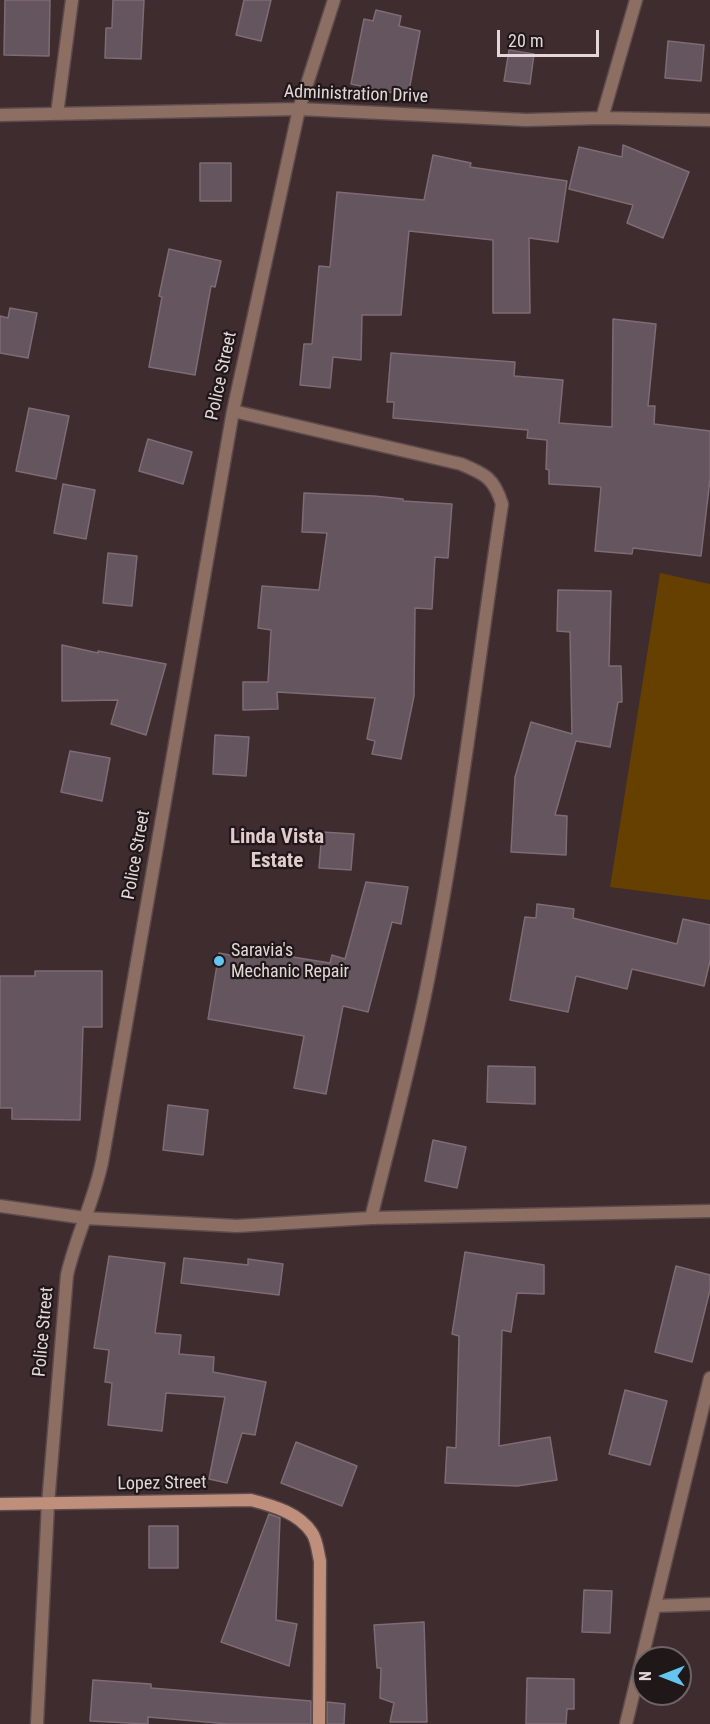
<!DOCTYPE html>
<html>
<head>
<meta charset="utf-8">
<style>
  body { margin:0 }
  #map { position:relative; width:710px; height:1724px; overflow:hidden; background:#3e2c2e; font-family:"Roboto Condensed",sans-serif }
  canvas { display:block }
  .north { position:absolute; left:632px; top:1646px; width:60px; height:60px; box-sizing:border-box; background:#1f1718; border:2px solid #6d6465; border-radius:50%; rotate:270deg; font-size:16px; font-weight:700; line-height:24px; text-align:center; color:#e3d7d8 }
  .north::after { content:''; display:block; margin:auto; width:21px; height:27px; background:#64c5ee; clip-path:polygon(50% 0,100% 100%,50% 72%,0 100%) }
  .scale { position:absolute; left:497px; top:30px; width:102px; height:27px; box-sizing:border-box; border:3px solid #e3d7d8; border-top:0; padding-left:8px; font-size:18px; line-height:21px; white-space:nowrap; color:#e3d7d8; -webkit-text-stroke:4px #1f1718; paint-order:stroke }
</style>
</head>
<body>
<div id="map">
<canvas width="710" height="1724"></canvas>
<div class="north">N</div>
<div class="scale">20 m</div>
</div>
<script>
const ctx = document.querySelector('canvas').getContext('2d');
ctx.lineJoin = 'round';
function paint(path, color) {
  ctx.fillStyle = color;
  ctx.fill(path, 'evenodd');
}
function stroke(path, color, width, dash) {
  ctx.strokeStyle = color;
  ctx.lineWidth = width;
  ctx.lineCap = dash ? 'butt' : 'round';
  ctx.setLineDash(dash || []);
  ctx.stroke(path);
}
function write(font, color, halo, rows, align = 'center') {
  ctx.font = font + ' "Roboto Condensed",sans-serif';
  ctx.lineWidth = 4.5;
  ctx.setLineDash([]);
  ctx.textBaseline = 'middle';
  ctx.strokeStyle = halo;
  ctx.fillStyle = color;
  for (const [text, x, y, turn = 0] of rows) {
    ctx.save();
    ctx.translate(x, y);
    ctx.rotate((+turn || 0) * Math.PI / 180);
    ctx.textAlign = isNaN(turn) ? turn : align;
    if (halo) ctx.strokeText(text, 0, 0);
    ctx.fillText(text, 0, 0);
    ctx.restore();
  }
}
paint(new Path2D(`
  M660 573 710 584V900L610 887Z`), '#664001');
const building = new Path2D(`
  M5 0H50L49 56 4 55Z
  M113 0H144L141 59 105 58 106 28H112Z
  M244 0H271L261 41 236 35Z
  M376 10 401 16 399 26 420 31 408 96 351 84 364 19 373 21Z
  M668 41 704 45 701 81 665 78Z
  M509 50 534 54 530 84 504 81Z
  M623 145 689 172 663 238 627 223 633 205 569 189 579 147 622 157Z
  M433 155 471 163 470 167 567 181 558 242 529 238 530 313H493V240L409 231 401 315H362L361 360 333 357 330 388 300 385 304 344H312L319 266 330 267 337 192 424 200Z
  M200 163H231V201H200Z
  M169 249 221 261 215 287 211 286 195 375 149 367 162 297 159 296Z
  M10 308 37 313 28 358 0 353V316L8 318Z
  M613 319 656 324 648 406H655L654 424 710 431V479L701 556 633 548 632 554 595 551 601 487 549 484V470L546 469 547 440 527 438 528 430 393 418 394 402H387L391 353 515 362 514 376 563 380 559 423 612 427Z
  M29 408 69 416 56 479 16 471Z
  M148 439 192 452 183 484 139 471Z
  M63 484 95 490 86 539 54 533Z
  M304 493 374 496 403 499V501L452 504 448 558 435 557 432 609 415 608 414 696 401 759 372 754 375 741 367 739 375 698 277 692 278 709 243 710V682H268L271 630 258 628 262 586 319 590 327 533 302 532Z
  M108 553 137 556 132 606 103 603Z
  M558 590 611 591 609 666H621L622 702H618L610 747 576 741 555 815 567 816 566 855 511 852 515 777 531 722 572 734 570 632 557 631Z
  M62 645 98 653V651L166 664 146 735 111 724 118 700 62 701Z
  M215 735 249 737 246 776 213 774Z
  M70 751 110 758 102 801 61 792Z
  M322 832 354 834 351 870 319 868Z
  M366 882 408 887 401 924 392 922 368 1012 343 1006 326 1094 294 1088 304 1036 208 1019 219 953 235 956 237 948 330 963 332 955 345 959Z
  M537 904 574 909 573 918 677 944 683 919 710 925V961L704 986 632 969 627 989 576 976 568 1012 510 1000 525 917 536 918Z
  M35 971H102V1027H83L80 1120 12 1119V1108H0V976H35Z
  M488 1066 535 1067V1104L487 1102Z
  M168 1105 208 1110 203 1155 163 1150Z
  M433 1140 466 1147 457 1188 425 1181Z
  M465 1252 544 1265V1294L517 1293 511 1332 502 1330 499 1446 550 1437 557 1480 517 1486 445 1483 447 1447 456 1448 459 1336 452 1334Z
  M109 1256 165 1263 155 1333 181 1335 179 1354 214 1357 213 1372 266 1382 255 1435 242 1433 227 1483 209 1479 225 1397 166 1393 162 1431 108 1425 112 1383 105 1382 109 1350 94 1348Z
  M184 1258 248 1265V1259L283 1264 279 1295 181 1283Z
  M676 1266 710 1275V1290L692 1362 655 1352Z
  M625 1390 667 1401 650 1465 609 1454Z
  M296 1442 357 1466 342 1506 281 1483Z
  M269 1514 280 1518 276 1620 297 1624 289 1666 221 1642Z
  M149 1526H178V1568H149Z
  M584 1590 612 1591 610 1633 582 1632Z
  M424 1622 427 1722H390L394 1703 380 1698 381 1668H377L374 1625Z
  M527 1678 574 1679V1709H567L566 1724H526Z
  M93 1680 151 1684V1688L311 1701V1724H229L148 1717V1724L90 1721Z
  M327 1702 345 1704 344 1724H327Z`);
paint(building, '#65555e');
stroke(building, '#7d6c75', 1.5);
const street = new Path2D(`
  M57 114 72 0
  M0 115 299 109 526 120 602 118 710 120
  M602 118 636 0
  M233 411 461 464C485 474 494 478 502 504 478 661 460 819 429 975 413 1057 391 1137 371 1218
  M0 1206 85 1218 237 1226 371 1218 710 1211
  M655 1606 710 1604
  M37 1724 48 1504 67 1275C76 1236 94 1201 102 1162L233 411 299 109 334 0
  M626 1724 710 1378`);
const secondary = new Path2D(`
  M0 1504 251 1500C274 1506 299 1513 312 1533 317 1540 318 1553 320 1561L319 1724`);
stroke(street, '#5c4b4d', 15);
stroke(secondary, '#5c4b4d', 15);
stroke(street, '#8c6e62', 12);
stroke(secondary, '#c08f7c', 12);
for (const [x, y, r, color] of [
  [219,961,6,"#64c5ee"]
]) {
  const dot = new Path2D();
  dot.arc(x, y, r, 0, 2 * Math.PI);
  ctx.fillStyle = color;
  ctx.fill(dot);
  stroke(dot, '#1f1718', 2);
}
write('18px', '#e3d7d8', '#1f1718', [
  ["Administration Drive",356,95,2],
  ["Police Street",222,376,-78],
  ["Police Street",137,855,-80],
  ["Police Street",44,1332,-85],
  ["Lopez Street",162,1484,-1]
]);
write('18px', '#e3d7d8', '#1f1718', [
  ["Saravia's",231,951],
  ["Mechanic Repair",231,972]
], 'left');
write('bold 21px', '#e2cbcc', '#1f1718', [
  ["Linda Vista",277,838],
  ["Estate",277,862]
]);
</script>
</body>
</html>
